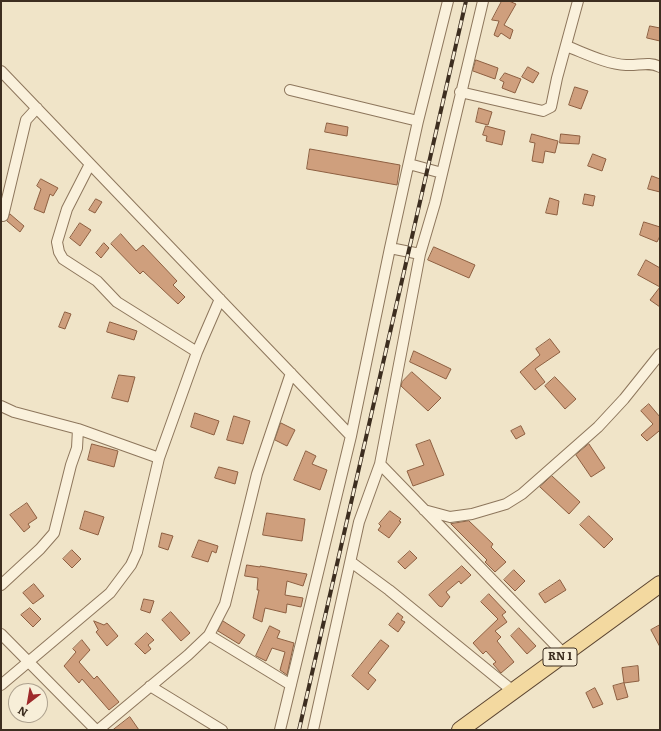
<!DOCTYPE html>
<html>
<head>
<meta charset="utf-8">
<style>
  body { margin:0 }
  #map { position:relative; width:661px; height:731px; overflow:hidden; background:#f0e4c8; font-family:Literata,serif }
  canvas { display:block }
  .frame { position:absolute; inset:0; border:2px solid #3d2e20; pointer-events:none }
  .north { position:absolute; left:8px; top:683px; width:40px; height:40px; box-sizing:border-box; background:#f7eed8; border:1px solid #ada18e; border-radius:50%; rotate:211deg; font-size:11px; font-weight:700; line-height:16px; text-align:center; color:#3d2e20 }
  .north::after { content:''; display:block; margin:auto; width:14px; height:18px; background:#9e2a2b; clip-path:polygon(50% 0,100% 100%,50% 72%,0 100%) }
</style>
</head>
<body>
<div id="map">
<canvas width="661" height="731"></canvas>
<div class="frame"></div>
<div class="north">N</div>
</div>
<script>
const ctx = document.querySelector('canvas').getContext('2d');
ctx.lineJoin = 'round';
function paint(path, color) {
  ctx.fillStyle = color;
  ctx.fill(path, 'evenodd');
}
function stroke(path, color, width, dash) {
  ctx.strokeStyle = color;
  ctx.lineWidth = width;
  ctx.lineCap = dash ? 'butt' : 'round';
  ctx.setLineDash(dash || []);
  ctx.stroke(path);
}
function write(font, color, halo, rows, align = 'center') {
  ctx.font = font + ' Literata,serif';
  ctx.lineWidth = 4;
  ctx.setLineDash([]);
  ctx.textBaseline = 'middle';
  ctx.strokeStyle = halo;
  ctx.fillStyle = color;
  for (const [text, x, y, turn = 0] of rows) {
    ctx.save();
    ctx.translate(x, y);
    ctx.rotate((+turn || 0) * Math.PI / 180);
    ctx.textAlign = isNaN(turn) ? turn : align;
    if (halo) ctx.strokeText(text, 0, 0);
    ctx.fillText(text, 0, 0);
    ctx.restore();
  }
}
const building = new Path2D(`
  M502 1H509L516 4 504 25 513 30 510 39 501 33 498 37 494 35 499 21 492 20Z
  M650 26 660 28V41L647 38Z
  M476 60 498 68 495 79 473 71Z
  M528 67 539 73 533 83 522 77Z
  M505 73 521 79 515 93 502 88 504 82 500 80Z
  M575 87 588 91 581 109 569 105Z
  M479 108 492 112 488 125 476 122Z
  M327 123 348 127 347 136 325 132Z
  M486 126 505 131 502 145 486 141 487 136 483 135Z
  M532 134 558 141 555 153 545 151 543 163 532 161 535 143 530 142Z
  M561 134 580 136 579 144 560 143Z
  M310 149 400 165 397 185 307 169Z
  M593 154 606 159 602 171 588 166Z
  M652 176 660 179V192L648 189Z
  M41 179 58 188 53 196 50 194 44 213 34 209 41 189 37 186Z
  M585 194 595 196 593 206 583 204Z
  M550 198 559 201 557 215 546 213Z
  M96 199 102 202 95 213 89 210Z
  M10 214 24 226 20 232 7 221Z
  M644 222 660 227V236L657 242 640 235Z
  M80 223 91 230 80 246 70 238Z
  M121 234 136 251 143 245 177 281 173 285 185 297 178 304 143 271 140 274 111 244Z
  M104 243 109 248 101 258 96 253Z
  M434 247 475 265 469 278 428 260Z
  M646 260 660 268V307L650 300 660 287 638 275Z
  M65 312 71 314 65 329 59 327Z
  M110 322 137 331 134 340 107 332Z
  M550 339 560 352 535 369 545 382 535 390 520 372 540 355 536 349Z
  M414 351 451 369 446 379 410 362Z
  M412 372 441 398 428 411 401 386 402 382Z
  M119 375 135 377 128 402 112 398Z
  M555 377 576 399 565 409 545 386Z
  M649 404 660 417V432L659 431 647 441 641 435 653 424 641 411Z
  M195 413 219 421 214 435 191 427Z
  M234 416 250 421 243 444 227 440Z
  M281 423 295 430 287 446 275 440Z
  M521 426 525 434 516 439 511 431Z
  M430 440 444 475 413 486 407 471 424 465 416 445Z
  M92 444 118 451 114 467 88 460Z
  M589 444 605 468 591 477 576 455Z
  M306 451 316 456 312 464 327 470 320 490 294 480Z
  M219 467 238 472 235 484 215 478Z
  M552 476 580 502 569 514 540 487Z
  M27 503 37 518 28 524 30 527 24 532 10 515Z
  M85 511 104 517 98 535 80 529Z
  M390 511 401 519 399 521 401 522 389 538 378 530 381 526 379 524Z
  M267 513 305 519 302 541 263 535Z
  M589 516 613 539 604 548 580 525Z
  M469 521 493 544 491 547 506 562 495 572 485 562 487 560 451 524Z
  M162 533 173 536 168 550 159 547Z
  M199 540 218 546 216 553 212 551 208 562 192 557Z
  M72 550 81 559 72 568 63 559Z
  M410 551 417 558 405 569 398 562Z
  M247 565 260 567V566L307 574 303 586 287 581 285 595 303 598 301 607 287 604 286 613 265 608 262 622 253 618 259 590H257L258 578 245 576Z
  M462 566 471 575 461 584 459 581 446 592 450 597 442 607 439 606 429 595Z
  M514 570 525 581 515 591 504 580Z
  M560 580 566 590 545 603 539 594Z
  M34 584 44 596 33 604 23 593Z
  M489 594 506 612 502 615 507 622 495 631 501 637 497 641 514 662 501 673 493 664 496 662 486 651 483 654 473 643 498 619 481 602Z
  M144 599 154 601 150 613 141 610Z
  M30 608 41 619 33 627 21 615Z
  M171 612 190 633 181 641 162 620Z
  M398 613 403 617 401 620 405 622 398 632 389 625Z
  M94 621 104 625 107 623 118 636 107 646 96 632 98 630Z
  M223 621 245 635 239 644 218 631Z
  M660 625V647L651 630Z
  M270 626 280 631 277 638 294 643 287 675 280 670 285 652 272 648 266 661 256 656Z
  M519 628 536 646 527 654 511 636Z
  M147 633 154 640 148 645 151 649 145 654 135 644Z
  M82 640 90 650 79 662 94 679 97 676 119 702 109 710 82 679 79 683 64 666 76 652 73 649Z
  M381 640 389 646 368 673 376 680 368 690 352 676Z
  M638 666 639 681 624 683 622 668Z
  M624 683 628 697 617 700 613 686Z
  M595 688 603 704 593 708 586 693Z
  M130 717 139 730H113Z`);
paint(building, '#cf9f7d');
stroke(building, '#8d5f41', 1);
const minor = new Path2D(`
  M566 46C585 53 606 64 626 65 638 66 649 61 660 67
  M1 71 351 436
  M290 90 418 121
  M460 92 543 111 551 107 557 78 578 1
  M90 164 67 209 57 242 59 252 63 259 97 281 117 302 197 352
  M409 164 442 173
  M3 216 26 120 37 108
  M390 248 420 254
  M1 406 14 412 78 429 159 458
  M380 464 564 654
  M424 510 450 517 472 514 506 504 522 494 598 427 624 399 660 354
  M351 562 389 590 513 691
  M1 585 40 549 54 533 71 465 77 448 78 429
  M1 634 96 730
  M209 635 291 685
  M1 685 110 593 131 565 137 552 159 458 197 352 220 299
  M150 686 222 730
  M98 730 188 655 209 635 225 604 257 474 291 373
  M280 730 351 436 390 248 418 121 448 1
  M313 730 359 522 380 464 420 254 435 203 483 1`);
const primary = new Path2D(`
  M460 730 660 584`);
stroke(minor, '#8d765c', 12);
stroke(primary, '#5b4430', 18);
stroke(minor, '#faf1dc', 10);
stroke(primary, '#f3d9a0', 16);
const rail = new Path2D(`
  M299 730 466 1`);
stroke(rail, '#3d2e20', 4);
stroke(rail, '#f7eed8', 2.5, [8]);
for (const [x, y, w] of [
  [560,657,34]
]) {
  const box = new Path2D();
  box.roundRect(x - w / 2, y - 9, w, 18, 3);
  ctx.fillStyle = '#f7eed8';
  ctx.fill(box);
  stroke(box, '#3d2e20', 1);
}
write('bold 11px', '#3d2e20', null, [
  ["RN 1",560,657]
]);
</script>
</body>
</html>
